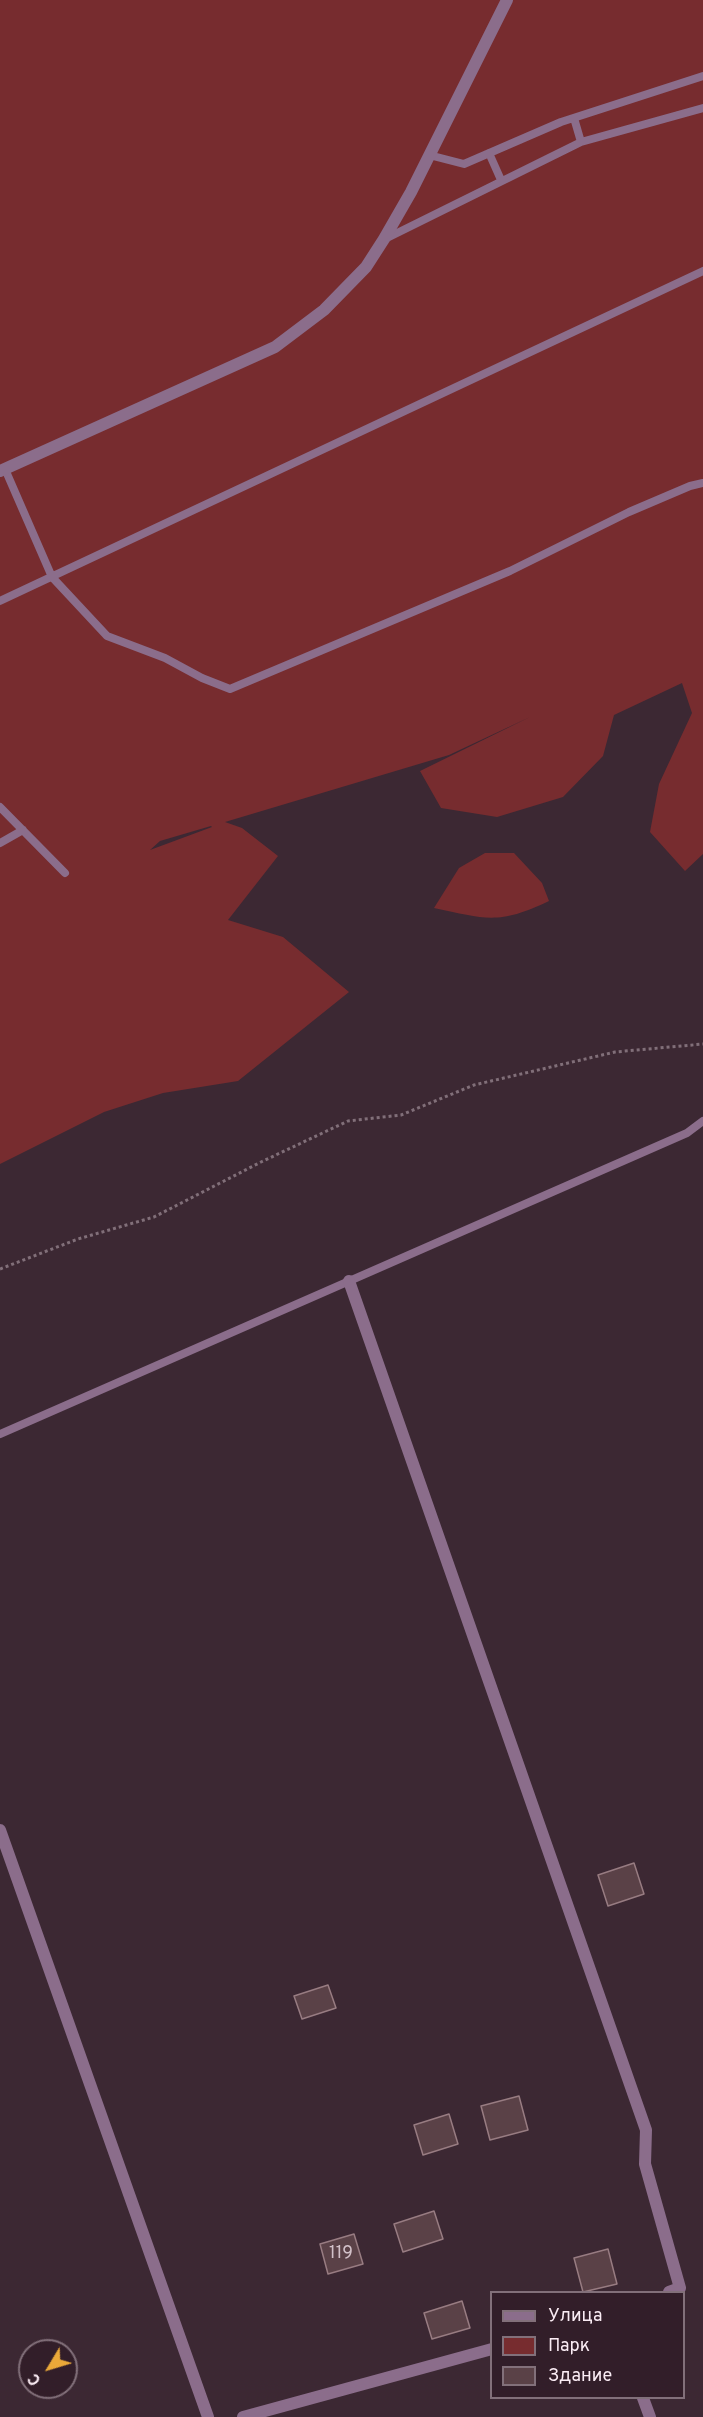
<!DOCTYPE html>
<html>
<head>
<meta charset="utf-8">
<style>
  body { margin:0 }
  #map { position:relative; width:703px; height:2417px; overflow:hidden; background:#3c2833; font-family:Overpass,sans-serif }
  canvas { display:block }
  .legend { position:absolute; left:490px; top:2291px; width:195px; height:108px; box-sizing:border-box; background:#321e29; border:2px solid #82707a; margin:0; padding:8px 10px; list-style:none; font-size:18px; color:#faecf4 }
  .legend li { display:flex; align-items:center; gap:12px; height:30px }
  .legend b { width:30px; border:2px solid #82707a }
  .north { position:absolute; left:18px; top:2339px; width:60px; height:60px; box-sizing:border-box; background:#321e29; border:2px solid #82707a; border-radius:50%; rotate:232deg; font-size:16px; font-weight:700; line-height:24px; text-align:center; color:#faecf4 }
  .north::after { content:''; display:block; margin:auto; width:21px; height:27px; background:#eba939; clip-path:polygon(50% 0,100% 100%,50% 72%,0 100%) }
</style>
</head>
<body>
<div id="map">
<canvas width="703" height="2417"></canvas>
<ul class="legend">
<li><b style="height:8px;background:#8b6d8b"></b>Улица</li>
<li><b style="height:16px;background:#772c2f"></b>Парк</li>
<li><b style="height:16px;background:#5a4147"></b>Здание</li>
</ul>
<div class="north">С</div>
</div>
<script>
const ctx = document.querySelector('canvas').getContext('2d');
ctx.lineJoin = 'round';
function paint(path, color) {
  ctx.fillStyle = color;
  ctx.fill(path, 'evenodd');
}
function stroke(path, color, width, dash) {
  ctx.strokeStyle = color;
  ctx.lineWidth = width;
  ctx.lineCap = dash ? 'butt' : 'round';
  ctx.setLineDash(dash || []);
  ctx.stroke(path);
}
function write(font, color, halo, rows, align = 'center') {
  ctx.font = font + ' Overpass,sans-serif';
  ctx.lineWidth = 6;
  ctx.setLineDash([]);
  ctx.textBaseline = 'middle';
  ctx.strokeStyle = halo;
  ctx.fillStyle = color;
  for (const [text, x, y, turn = 0] of rows) {
    ctx.save();
    ctx.translate(x, y);
    ctx.rotate((+turn || 0) * Math.PI / 180);
    ctx.textAlign = isNaN(turn) ? turn : align;
    if (halo) ctx.strokeText(text, 0, 0);
    ctx.fillText(text, 0, 0);
    ctx.restore();
  }
}
paint(new Path2D(`
  M0 0H703V854L685 871 650 832 659 784 692 713 682 683 614 715 603 756 563 797 497 817 441 808 420 771 530 717 449 755 225 822 242 828 278 856 228 920 283 937 349 992 238 1081 163 1093 104 1112 0 1164ZM211 826 212 827 150 850 160 841Z
  M485 853H514L542 883 549 901C499 925 486 919 434 908L459 868Z`), '#772c2f');
const building = new Path2D(`
  M634 1863 644 1894 608 1906 598 1875Z
  M328 1985 336 2008 302 2019 294 1996Z
  M519 2096 528 2130 490 2140 481 2106Z
  M449 2114 458 2144 423 2155 414 2125Z
  M434 2211 443 2239 403 2252 394 2224Z
  M354 2234 363 2264 328 2274 320 2244Z
  M608 2249 617 2284 583 2292 574 2258Z
  M462 2301 470 2328 432 2339 424 2313Z`);
paint(building, '#5a4147');
stroke(building, '#987c82', 1.5);
stroke(new Path2D(`
  M0 1269 78 1239 154 1217 261 1162 348 1121 401 1115 474 1085 615 1052 703 1044`), '#816f79', 3, [3, 3]);
stroke(new Path2D(`
  M574 118 581 142
  M489 153 501 180
  M429 155 464 164 561 122 703 76
  M387 238 581 142 703 108
  M5 469 52 577 107 636 165 658 202 678 230 689 510 571 629 512 690 486 703 483
  M0 601 703 271
  M0 807 65 873
  M0 843 23 830
  M0 1434 687 1133 703 1121`), '#8b6d8b', 8);
stroke(new Path2D(`
  M349 1281 646 2130 645 2164 680 2288 669 2292
  M0 1830 208 2417
  M643 2398 650 2417
  M243 2417 492 2349`), '#8b6d8b', 12);
stroke(new Path2D(`
  M0 471 275 347 324 310 366 267 384 239 411 192 507 0`), '#8b6d8b', 12);
write('18px', '#d2c1c9', null, [
  ["119",341,2254]
]);
</script>
</body>
</html>
